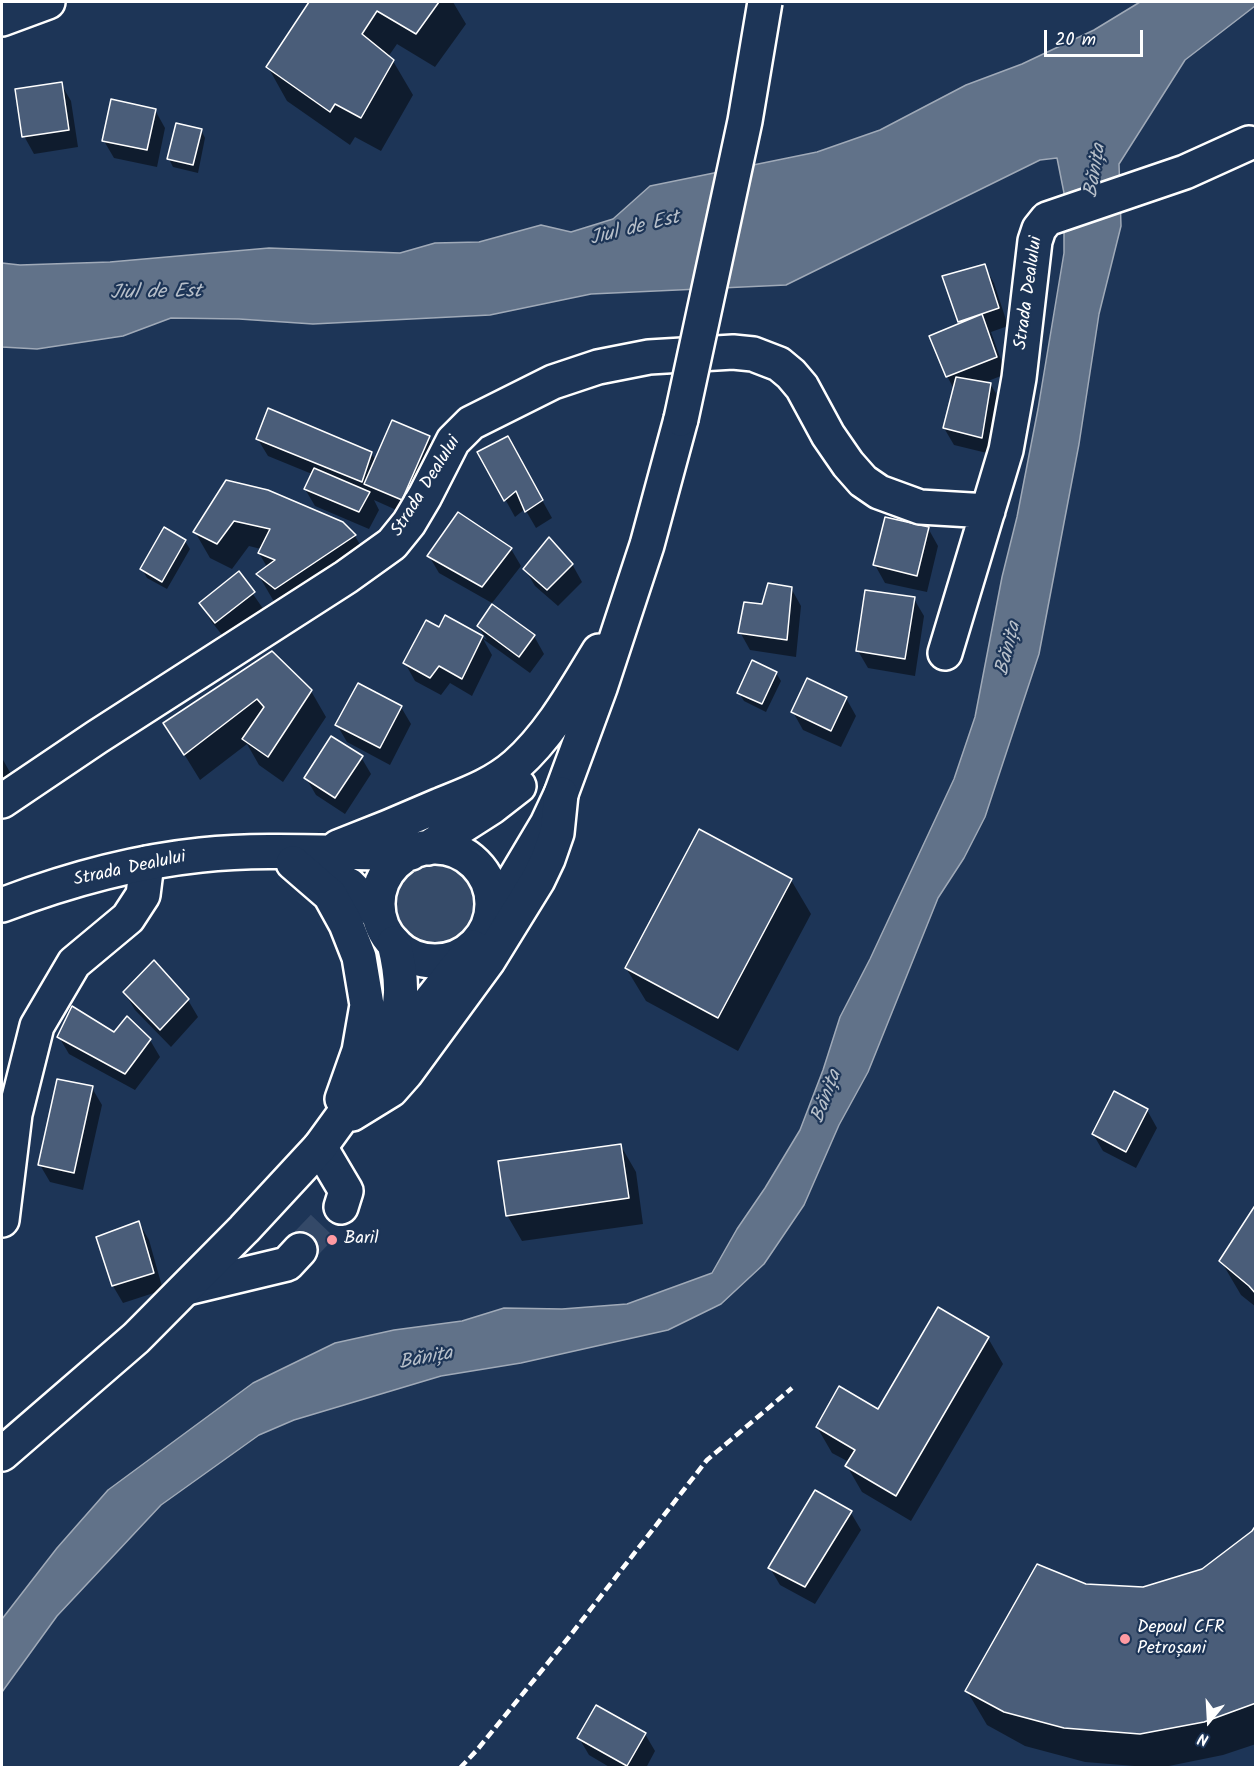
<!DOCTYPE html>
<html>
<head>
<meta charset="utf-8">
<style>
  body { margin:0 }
  #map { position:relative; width:1257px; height:1769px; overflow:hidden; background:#1d3557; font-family:Kalam,sans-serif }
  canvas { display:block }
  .frame { position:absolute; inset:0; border:3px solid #fff; pointer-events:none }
  .north { position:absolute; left:1179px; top:1691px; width:60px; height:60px; -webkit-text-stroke:4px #1d3557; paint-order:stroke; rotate:198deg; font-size:16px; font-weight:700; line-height:24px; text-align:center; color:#fff }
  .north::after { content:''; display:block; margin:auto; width:21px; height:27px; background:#fff; clip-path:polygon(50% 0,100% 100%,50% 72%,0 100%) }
  .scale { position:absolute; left:1044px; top:30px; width:99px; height:27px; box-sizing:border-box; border:3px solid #fff; border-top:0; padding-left:8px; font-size:18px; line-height:21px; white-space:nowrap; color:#fff; -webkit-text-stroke:4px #1d3557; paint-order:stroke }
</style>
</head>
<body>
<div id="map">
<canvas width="1257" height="1769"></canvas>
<div class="frame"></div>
<div class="north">N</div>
<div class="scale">20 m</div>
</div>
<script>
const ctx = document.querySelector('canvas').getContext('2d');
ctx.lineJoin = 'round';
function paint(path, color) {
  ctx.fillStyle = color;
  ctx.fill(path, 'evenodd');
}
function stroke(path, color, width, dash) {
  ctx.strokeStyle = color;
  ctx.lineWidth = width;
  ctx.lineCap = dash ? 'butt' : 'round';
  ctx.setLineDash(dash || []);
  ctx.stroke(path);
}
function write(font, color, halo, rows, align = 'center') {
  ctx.font = font + ' Kalam,sans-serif';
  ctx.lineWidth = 4.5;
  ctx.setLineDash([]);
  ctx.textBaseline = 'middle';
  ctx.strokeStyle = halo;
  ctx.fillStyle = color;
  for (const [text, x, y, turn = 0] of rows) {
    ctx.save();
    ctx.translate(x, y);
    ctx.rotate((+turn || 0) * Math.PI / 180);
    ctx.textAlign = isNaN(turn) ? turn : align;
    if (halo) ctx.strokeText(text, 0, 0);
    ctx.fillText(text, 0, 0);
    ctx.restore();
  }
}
paint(new Path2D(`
  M445 849C452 852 460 854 466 858 504 885 498 935 458 954 444 961 428 963 414 956 406 952 400 942 394 936 391 933 384 928 382 923 377 907 381 873 397 864 412 857 430 854 445 849Z`), '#364b69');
const water = new Path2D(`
  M1140 2H1255V6L1185 60 1119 164 1121 226 1099 314 1079 444 1039 654 985 817 964 858 938 898 868 1072 839 1125 804 1205 764 1264 721 1304 668 1330 521 1363 441 1376 294 1420 259 1435 161 1505 57 1616 2 1692V1619L57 1548 108 1490 253 1383 335 1343 394 1330 462 1321 504 1308 562 1309 627 1304 712 1273 737 1229 765 1188 800 1130 823 1070 840 1017 870 959 954 779 975 717 1002 577 1017 517 1038 409 1064 253V193L1057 158 1040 160 786 285 591 294 490 315 313 324 239 319 171 318 123 336 37 349 2 347V263L20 265 110 262 269 248 400 253 435 243 479 242 541 225 571 232 613 219 650 186 817 152 880 130 966 85 1022 64 1094 30Z`);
paint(water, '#617289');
stroke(water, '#a0aab8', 1.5);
paint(new Path2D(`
  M311 2H453L466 24 435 67 397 44 388 57 393 61 413 95 381 151 355 137 350 145 287 101 268 67Z
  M61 84 71 101 78 147 34 154 24 136Z
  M155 110 165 128 157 167 114 158 104 141Z
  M201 130 205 138 198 173 173 167 169 159Z
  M984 266 994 283 1008 326 991 332 1006 374 983 383 991 385 1001 402 991 454 954 445 944 428 954 389 947 376 961 324 944 277Z
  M257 438 371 453 376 461 429 438 439 455 412 517 374 500 379 510 369 529 315 506 305 489 312 474 268 456Z
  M479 452 517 455 552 518 536 528 525 509 515 517Z
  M226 482 342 523 355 536 370 562 291 615 273 600 258 574 267 567 259 553 261 549 249 546 232 569 210 558 195 532Z
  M928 528 938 546 927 592 885 583 875 565Z
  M185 541 190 549 167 589 147 578 142 569Z
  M511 549 521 566 492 603 439 573 429 556Z
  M572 564 582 582 558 606 535 586 525 569Z
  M239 574 264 610 226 640 211 621 201 603Z
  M791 588 801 606 796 657 750 650 740 632 763 606Z
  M914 599 924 616 915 676 868 668 858 651Z
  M446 617 487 640 478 626 534 636 544 654 530 673 483 639 492 655 472 696 450 683 441 695 415 681 405 663 440 629Z
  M271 653 311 691 326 717 283 782 259 765 247 744 200 780 165 723Z
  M776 673 781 681 766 712 744 701 739 693Z
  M846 698 856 716 841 747 803 730 793 712Z
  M401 707 411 724 390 765 347 742 337 725Z
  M361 757 371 774 345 814 316 795 306 778Z
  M2 758 12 776 2 784Z
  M791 880 811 914 738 1051 646 1001 626 968Z
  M125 993 188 1000 198 1017 171 1047 135 1010Z
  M114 1034 150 1040 160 1057 135 1090 69 1054 59 1037Z
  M92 1088 102 1105 83 1190 50 1182 40 1165Z
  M1147 1110 1157 1128 1136 1168 1103 1151 1093 1134Z
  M621 1146 636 1172 643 1224 522 1241 507 1215Z
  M1256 1207V1307L1241 1295 1221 1261Z
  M139 1223 149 1240 163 1290 123 1303 113 1286Z
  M938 1309 988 1338 1003 1364 911 1521 862 1492 847 1466 849 1462 832 1453 817 1427 879 1411Z
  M851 1513 861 1530 815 1604 780 1585 770 1568Z
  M1256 1527V1744L1223 1755 1159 1768 1085 1762 1025 1746 987 1725 967 1691 1086 1586 1143 1588 1203 1570 1253 1532Z
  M645 1734 655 1751 646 1768H611L589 1755 579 1738Z`), '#0007');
const building = new Path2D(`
  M309 2H439L416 34 377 11 362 34 394 60 361 118 335 104 330 112 266 67Z
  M62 82 69 130 22 137 15 89Z
  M111 99 156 109 147 150 102 141Z
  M176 123 202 129 193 165 167 159Z
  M985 264 999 308 958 322 942 276Z
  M982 314 997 357 946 377 929 336Z
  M956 377 991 383 982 438 943 428Z
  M268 408 372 452 362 482 256 439Z
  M392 420 430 436 402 500 364 484Z
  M508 436 543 500 525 512 516 491 504 501 477 452Z
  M314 468 370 492 359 512 304 489Z
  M226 480 268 490 343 522 356 535 275 589 256 574 275 560 258 553 270 529 234 521 217 544 193 532Z
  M458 512 512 548 482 587 427 556Z
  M885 517 929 527 917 576 873 565Z
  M164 527 186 540 162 582 140 569Z
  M549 537 573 564 547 590 523 569Z
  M239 571 255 592 215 623 199 603Z
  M768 583 792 587 787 640 738 633 744 602 762 604Z
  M865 590 915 597 905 659 856 651Z
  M492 604 535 635 519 657 477 626Z
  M445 615 483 636 462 679 439 666 430 678 403 663 426 620 439 627Z
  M272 651 312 690 268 757 242 739 264 707 257 699 184 755 163 723Z
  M752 660 777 672 762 704 737 693Z
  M807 678 847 697 831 731 791 712Z
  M358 683 402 706 380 748 335 725Z
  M331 736 363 756 335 798 304 778Z
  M699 829 792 879 718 1018 625 968Z
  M154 960 189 999 160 1030 123 992Z
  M72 1006 114 1032 127 1016 151 1039 125 1074 57 1037Z
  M57 1079 93 1086 74 1173 38 1165Z
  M1114 1091 1148 1109 1126 1152 1092 1134Z
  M621 1144 629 1198 506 1216 498 1161Z
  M1256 1204V1294L1249 1286 1219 1261Z
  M139 1221 154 1273 112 1286 96 1237Z
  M938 1307 989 1337 896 1496 845 1466 855 1450 816 1427 839 1386 878 1409Z
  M815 1490 852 1511 805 1587 768 1568Z
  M1256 1525V1703L1204 1722 1140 1734 1064 1728 1004 1712 965 1691 1037 1564 1086 1584 1143 1587 1202 1569 1252 1531Z
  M596 1705 646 1733 627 1766 577 1738Z`);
paint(building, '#4a5d79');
stroke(building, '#fff', 1.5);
stroke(new Path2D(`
  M300 1250 341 1207`), '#344968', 33, [33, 16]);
const minor = new Path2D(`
  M2 19 48 2
  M945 653 1006 450 1019 378 1035 241 1039 229 1047 219 1185 172 1249 143
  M2 801 97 737 346 577 392 544 409 523 425 496 453 441 471 423 553 382 598 367 649 357 733 352 753 354 779 364 791 374 802 387 828 435 848 464 863 481 879 492 920 507 988 511
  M320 1147 346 1191 341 1207
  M2 1220 15 1114 37 1026 74 963 128 918 143 895 147 863
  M187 1288 287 1264 300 1250`);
const major = new Path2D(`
  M338 847C372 834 406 820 440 805 467 794 493 785 516 765 551 734 575 690 599 651
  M378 904a57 57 0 1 1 114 0a57 57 0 1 1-114 0Z
  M428 848 492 807 519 786
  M296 864 335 878 349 885 379 915
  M2 905C65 881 133 862 201 855 271 848 341 854 411 853
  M491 918 547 824 561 794 600 688 647 545 681 419`);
const highway = new Path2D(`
  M293 863 330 895 346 924 359 957 367 1005 359 1051 342 1099
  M389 1042C404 1006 403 980 394 943
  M352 1114 391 1090 406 1073 488 961 538 880 548 859 557 833 561 794
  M2 1454 136 1338 244 1229 320 1147 381 1063 473 947`);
stroke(minor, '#fff', 38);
stroke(major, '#fff', 38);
stroke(highway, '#fff', 38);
stroke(minor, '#1d3557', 33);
stroke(major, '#1d3557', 33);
stroke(highway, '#1d3557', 33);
stroke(new Path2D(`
  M460 1768 477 1750 569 1637 707 1460 792 1388`), '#fff', 4.5, [9, 4.5]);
const majorBridge = new Path2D(`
  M681 419 745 121 765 2`);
stroke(majorBridge, '#fff', 38, []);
stroke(majorBridge, '#1d3557', 33);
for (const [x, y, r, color] of [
  [332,1240,6,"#ff9aa2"],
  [1125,1639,6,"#ff9aa2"]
]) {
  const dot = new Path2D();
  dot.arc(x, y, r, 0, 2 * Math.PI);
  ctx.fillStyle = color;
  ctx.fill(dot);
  stroke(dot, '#1d3557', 2);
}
write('18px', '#fff', '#1d3557', [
  ["Strada Dealului",1030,293,-82],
  ["Strada Dealului",427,487,-58],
  ["Strada Dealului",130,870,-12]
]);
write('18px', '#fff', '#1d3557', [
  ["Baril",344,1240],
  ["Depoul CFR",1137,1629],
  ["Petroșani",1137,1650]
], 'left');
write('italic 20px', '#b8c0ca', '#1d3557', [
  ["Bănița",1097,171,-81],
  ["Jiul de Est",635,230,-14],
  ["Jiul de Est",156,294,-1],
  ["Bănița",1010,649,-76],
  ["Bănița",828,1097,-70],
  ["Bănița",426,1360,-11]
]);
</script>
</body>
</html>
